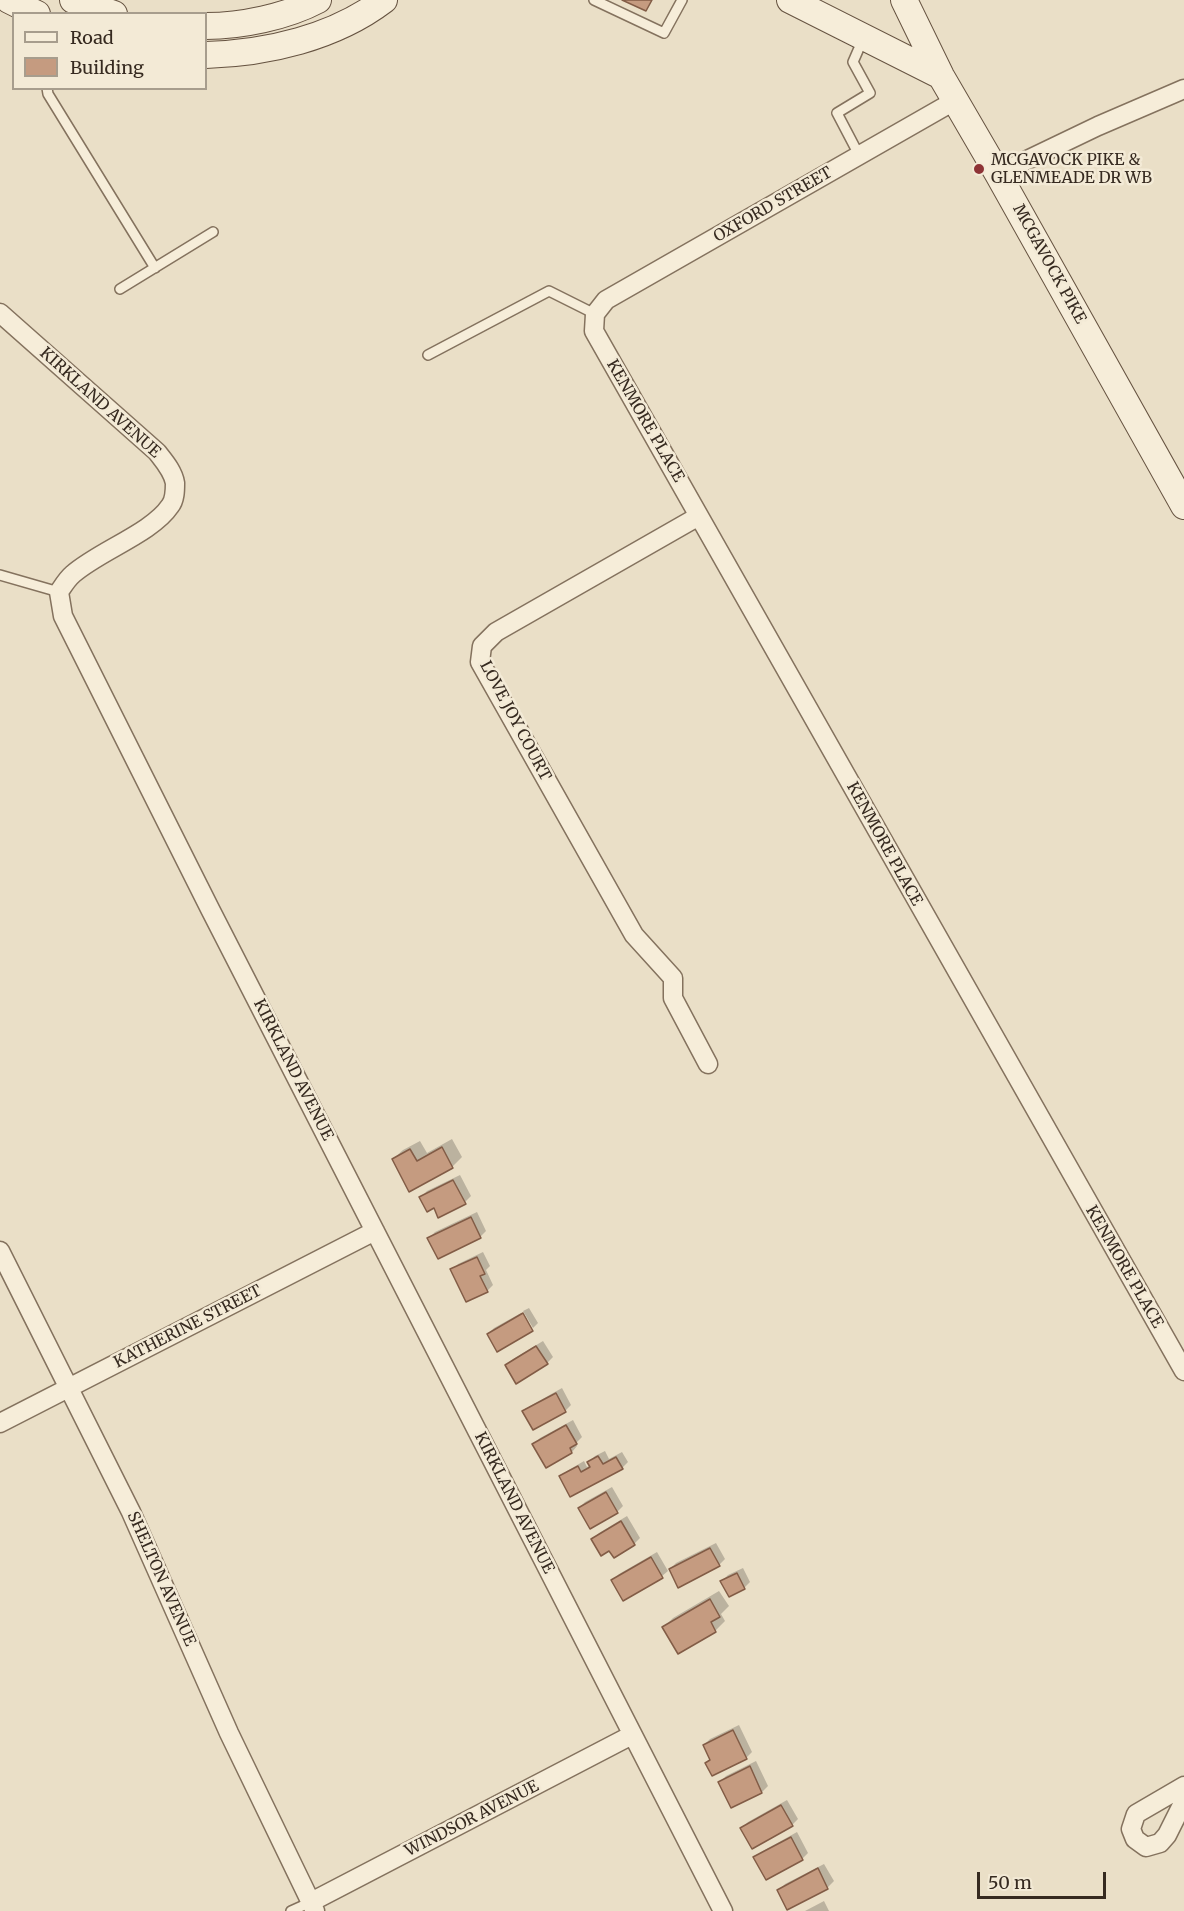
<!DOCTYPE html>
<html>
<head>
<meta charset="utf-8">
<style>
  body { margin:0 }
  #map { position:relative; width:1184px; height:1911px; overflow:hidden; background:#eadfc7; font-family:Merriweather,serif }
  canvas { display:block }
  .legend { position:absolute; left:12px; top:12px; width:195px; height:78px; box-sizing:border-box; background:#f3ead6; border:2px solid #a79d8d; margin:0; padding:8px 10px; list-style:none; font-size:18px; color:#362a20 }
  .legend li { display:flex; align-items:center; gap:12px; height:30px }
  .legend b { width:30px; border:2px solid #a79d8d }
  .scale { position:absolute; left:977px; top:1872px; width:129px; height:27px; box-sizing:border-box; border:3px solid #362a20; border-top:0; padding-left:8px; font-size:18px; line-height:21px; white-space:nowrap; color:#362a20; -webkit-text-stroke:4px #f3ead6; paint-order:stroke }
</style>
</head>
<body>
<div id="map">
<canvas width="1184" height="1911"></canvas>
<ul class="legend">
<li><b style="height:8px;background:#f6edd9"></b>Road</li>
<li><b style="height:16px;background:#c59b80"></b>Building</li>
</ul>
<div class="scale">50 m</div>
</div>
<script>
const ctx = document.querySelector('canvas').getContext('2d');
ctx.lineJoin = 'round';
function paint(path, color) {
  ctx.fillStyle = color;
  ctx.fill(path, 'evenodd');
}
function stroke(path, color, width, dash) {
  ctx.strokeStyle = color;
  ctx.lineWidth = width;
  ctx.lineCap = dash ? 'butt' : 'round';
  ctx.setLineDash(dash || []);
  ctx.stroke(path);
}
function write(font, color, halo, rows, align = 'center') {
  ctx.font = font + ' Merriweather,serif';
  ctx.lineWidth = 5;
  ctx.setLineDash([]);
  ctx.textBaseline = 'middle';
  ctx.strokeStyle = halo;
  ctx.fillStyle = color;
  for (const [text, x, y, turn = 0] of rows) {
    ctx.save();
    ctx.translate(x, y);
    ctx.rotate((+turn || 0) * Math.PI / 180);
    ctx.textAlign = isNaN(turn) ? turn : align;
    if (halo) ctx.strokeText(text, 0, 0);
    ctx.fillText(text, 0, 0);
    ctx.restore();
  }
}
paint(new Path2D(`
  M452 1139 462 1157 452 1167 410 1189 393 1159 403 1150 420 1141 427 1153Z
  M460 1175 471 1196 465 1202 434 1206 421 1197 427 1191Z
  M477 1212 486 1231 480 1237 429 1238 435 1232Z
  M483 1252 490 1266 486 1270 493 1285 487 1291 452 1270 458 1264Z
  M529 1308 538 1323 533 1328 523 1311Z
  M521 1313 531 1330 488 1334 494 1328Z
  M543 1341 553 1357 547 1363 507 1365 513 1359Z
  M562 1388 571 1405 565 1411 524 1412 530 1406Z
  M573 1420 582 1437 576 1443 577 1446 572 1452 534 1444 540 1438Z
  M605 1451 609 1459 622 1452 628 1462 622 1468 561 1476 567 1471 584 1461 587 1467 591 1465 589 1462 595 1456Z
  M612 1487 623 1506 617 1512 579 1508 585 1502Z
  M627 1516 640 1538 634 1544 610 1549 593 1539 599 1533Z
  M716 1543 725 1559 719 1565 670 1569 676 1563Z
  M657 1552 668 1571 662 1576 613 1580 619 1574Z
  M743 1568 750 1582 744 1588 722 1581 728 1575Z
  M719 1591 729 1606 721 1614 725 1621 715 1631 679 1652 664 1627 673 1618Z
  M739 1725 752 1752 746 1758 707 1763 711 1759 704 1745 710 1739Z
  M756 1761 768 1786 762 1792 732 1806 720 1782 726 1776Z
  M787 1800 798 1819 792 1825 742 1828 748 1822Z
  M797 1832 808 1853 802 1859 755 1858 761 1852Z
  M824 1864 834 1881 828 1887 788 1908 779 1890 785 1884Z
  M824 1901 829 1911H805Z`), '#0003');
const building = new Path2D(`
  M622 0H652L646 11Z
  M442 1147 453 1168 409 1192 392 1159 410 1149 417 1161Z
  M453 1180 466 1204 438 1218 434 1208 427 1212 419 1197Z
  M471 1217 481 1238 438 1259 427 1238Z
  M477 1257 485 1274 480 1276 488 1292 466 1302 450 1269Z
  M523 1313 533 1331 497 1352 487 1334Z
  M536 1346 548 1364 516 1384 505 1365Z
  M556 1393 566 1412 533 1430 522 1411Z
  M566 1425 577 1444 570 1448 572 1453 546 1468 532 1444Z
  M598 1456 603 1464 616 1457 623 1469 570 1497 559 1476 578 1466 581 1472 590 1467 587 1462Z
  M606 1492 618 1513 590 1529 578 1508Z
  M621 1521 635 1545 614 1558 609 1551 601 1556 591 1539Z
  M710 1548 720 1566 678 1588 669 1569Z
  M651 1557 663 1578 623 1601 611 1580Z
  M737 1573 745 1589 729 1597 720 1581Z
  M710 1599 720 1617 711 1622 716 1632 678 1654 662 1627Z
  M733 1730 747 1759 712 1776 705 1763 710 1760 703 1745Z
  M750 1766 762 1793 731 1808 718 1782Z
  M781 1805 793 1826 752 1849 740 1828Z
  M791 1837 803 1860 766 1880 753 1857Z
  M818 1868 828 1889 787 1910 777 1890Z`);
paint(building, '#c59b80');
stroke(building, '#825c46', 1.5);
const lane = new Path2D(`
  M594 0 664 33 682 0
  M47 88 48 94 155 268
  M859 155 837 113 870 93 853 62 863 39
  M120 289 213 232
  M428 355 549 291 595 314
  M0 575 59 592
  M291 1911 311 1902`);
const street = new Path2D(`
  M956 100 606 300 595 314 594 331 1184 1371
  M998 174 1098 126 1184 89
  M0 313 157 452C164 461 173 471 175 483 175 490 175 500 170 506 152 533 99 551 73 574 67 579 63 586 59 592L63 616 210 909 723 1911
  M699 516 496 632 482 646 480 662 634 935 673 978V998L708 1064
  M0 1251 131 1512 229 1733 315 1911
  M0 1423 375 1231
  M1184 1786 1136 1814 1131 1829 1135 1839 1146 1847 1160 1843 1167 1835 1184 1801
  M311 1902 632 1735`);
const secondary = new Path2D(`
  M9 0 37 14
  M73 0 114 14
  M790 0 941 76
  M904 0 941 76 998 174 1184 506
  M206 26C241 26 286 17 318 0
  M206 55C267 53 334 38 384 0`);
stroke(lane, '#84725e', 12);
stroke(street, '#84725e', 21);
stroke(secondary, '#665341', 28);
stroke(lane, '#f6edd9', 9);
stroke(street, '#f6edd9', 18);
stroke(secondary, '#f6edd9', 26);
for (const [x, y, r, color] of [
  [979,169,6,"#8e3335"]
]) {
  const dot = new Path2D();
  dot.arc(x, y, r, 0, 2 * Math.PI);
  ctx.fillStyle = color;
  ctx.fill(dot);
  stroke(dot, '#f3ead6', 2);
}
write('16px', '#362a20', '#f3ead6', [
  ["MCGAVOCK PIKE &",991,160],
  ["GLENMEADE DR WB",991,178]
], 'left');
write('16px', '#362a20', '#f3ead6', [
  ["OXFORD STREET",773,205,-30],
  ["MCGAVOCK PIKE",1049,264,61],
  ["KIRKLAND AVENUE",100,403,42],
  ["KENMORE PLACE",645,421,60],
  ["LOVE JOY COURT",515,721,62],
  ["KENMORE PLACE",884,844,61],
  ["KIRKLAND AVENUE",293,1070,63],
  ["KENMORE PLACE",1124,1267,60],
  ["KATHERINE STREET",188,1327,-27],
  ["KIRKLAND AVENUE",514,1503,63],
  ["SHELTON AVENUE",161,1579,66],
  ["WINDSOR AVENUE",472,1819,-27]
]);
</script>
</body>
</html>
